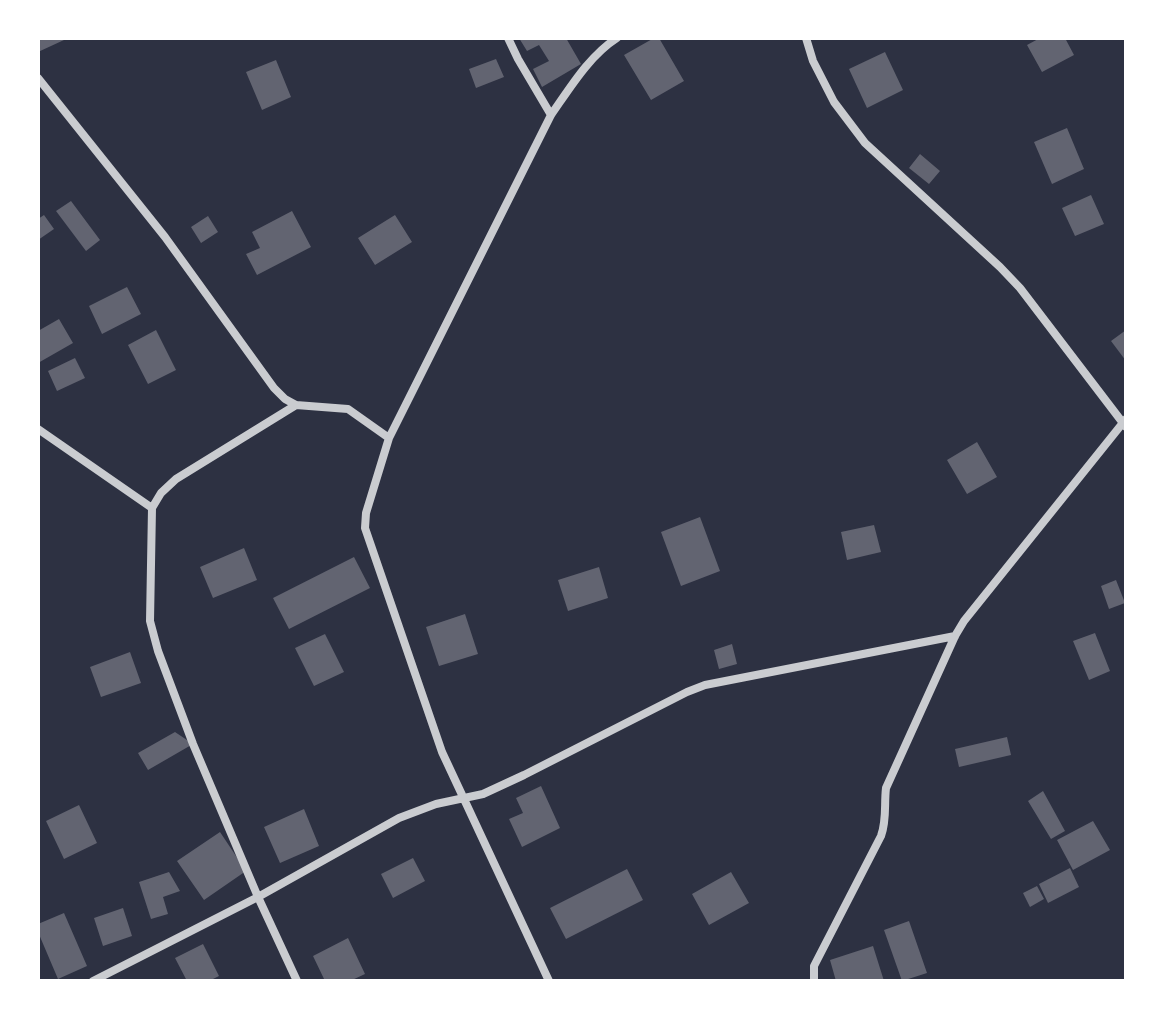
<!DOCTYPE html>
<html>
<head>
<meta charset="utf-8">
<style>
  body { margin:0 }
  #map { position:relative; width:1164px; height:1019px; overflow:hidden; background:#2d3142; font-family:Mulish,sans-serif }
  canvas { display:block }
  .frame { position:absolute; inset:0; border:40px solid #fff; pointer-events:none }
</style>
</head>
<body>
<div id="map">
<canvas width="1164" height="1019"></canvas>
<div class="frame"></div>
</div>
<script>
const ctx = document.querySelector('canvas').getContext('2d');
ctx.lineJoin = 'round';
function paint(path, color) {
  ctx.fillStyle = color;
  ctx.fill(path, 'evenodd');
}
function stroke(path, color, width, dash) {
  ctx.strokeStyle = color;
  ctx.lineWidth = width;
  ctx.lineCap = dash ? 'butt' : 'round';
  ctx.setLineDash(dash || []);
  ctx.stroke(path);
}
paint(new Path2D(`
  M40 38H63L64 40 38 52V39Z
  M519 38H566L581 64 542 87 533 69 549 61 539 45 527 51Z
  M654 38H659L684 81 651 100 624 55Z
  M1040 38H1065L1074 55 1042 72 1027 45Z
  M885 52 903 90 867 108 849 69Z
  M496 59 504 77 476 88 469 69Z
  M276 60 291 97 262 110 246 72Z
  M1067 128 1084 169 1052 184 1034 142Z
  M920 154 940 171 929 184 909 168Z
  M1091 195 1104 224 1075 236 1062 208Z
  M71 201 100 240 86 251 56 211Z
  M292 211 311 247 257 275 246 254 260 248 252 232Z
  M44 215 54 229 38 240V219Z
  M395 215 412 242 375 265 358 238Z
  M208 216 218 232 201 243 191 227Z
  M127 287 141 314 102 334 89 306Z
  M59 319 73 343 38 363V331Z
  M156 330 176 370 148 384 128 345Z
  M1126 330V361L1111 341Z
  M75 358 85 378 57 391 48 371Z
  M977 442 997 477 967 494 947 460Z
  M700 517 720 571 681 586 661 532Z
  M874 525 881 552 847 560 841 532Z
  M244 548 257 580 213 598 200 567Z
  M354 557 370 588 289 629 273 598Z
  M599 567 608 598 568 611 558 580Z
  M1116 580 1125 603 1109 609 1101 586Z
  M465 614 478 654 439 666 426 627Z
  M1095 633 1110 671 1089 680 1073 641Z
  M325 634 344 672 314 686 295 648Z
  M732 644 737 664 719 669 714 650Z
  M130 652 141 683 101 697 90 667Z
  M175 732 193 744 148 770 138 753Z
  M1007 737 1011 755 959 767 955 749Z
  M541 786 560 828 522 847 509 819 523 813 516 798Z
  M1043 791 1065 831 1051 839 1028 801Z
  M79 805 97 843 64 859 46 821Z
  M304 809 319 846 280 863 264 827Z
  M1093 821 1110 850 1073 870 1057 840Z
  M220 832 246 871 204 900 177 861Z
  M413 858 425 881 393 898 381 874Z
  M1070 868 1079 887 1048 903 1039 884Z
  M627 869 643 900 566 939 550 908Z
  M169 872 180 891 163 897 168 914 151 919 139 882Z
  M731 872 749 903 709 925 692 894Z
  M1037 886 1044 899 1030 907 1023 893Z
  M123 908 132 936 103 946 94 918Z
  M64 913 87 966 58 979 38 932V924Z
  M909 921 927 973 902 981 884 930Z
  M348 938 365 974 350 981H325L313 956Z
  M203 944 219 976 209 981H187L175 958Z
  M873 946 884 981H836L830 960Z`), '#626471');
stroke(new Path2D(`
  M508 38 518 59 551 115
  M806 38 813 61 834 102 865 143 1000 267 1020 288 1126 427
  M38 78 165 237 274 388 285 399 296 405 348 409 389 438
  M296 405 176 479 161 493 152 508 150 621 158 651 193 744 258 897 297 981
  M38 429 152 508
  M93 981 258 897 399 818 436 804 483 794 524 775 687 692 705 685 955 636
  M549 981 442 752 365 528 366 513 389 438 551 115C570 88 589 56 617 38
  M814 981V966L881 836C887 820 884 804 886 788L955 636 964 621 1126 419`), '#caccd0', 8);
</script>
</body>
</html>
